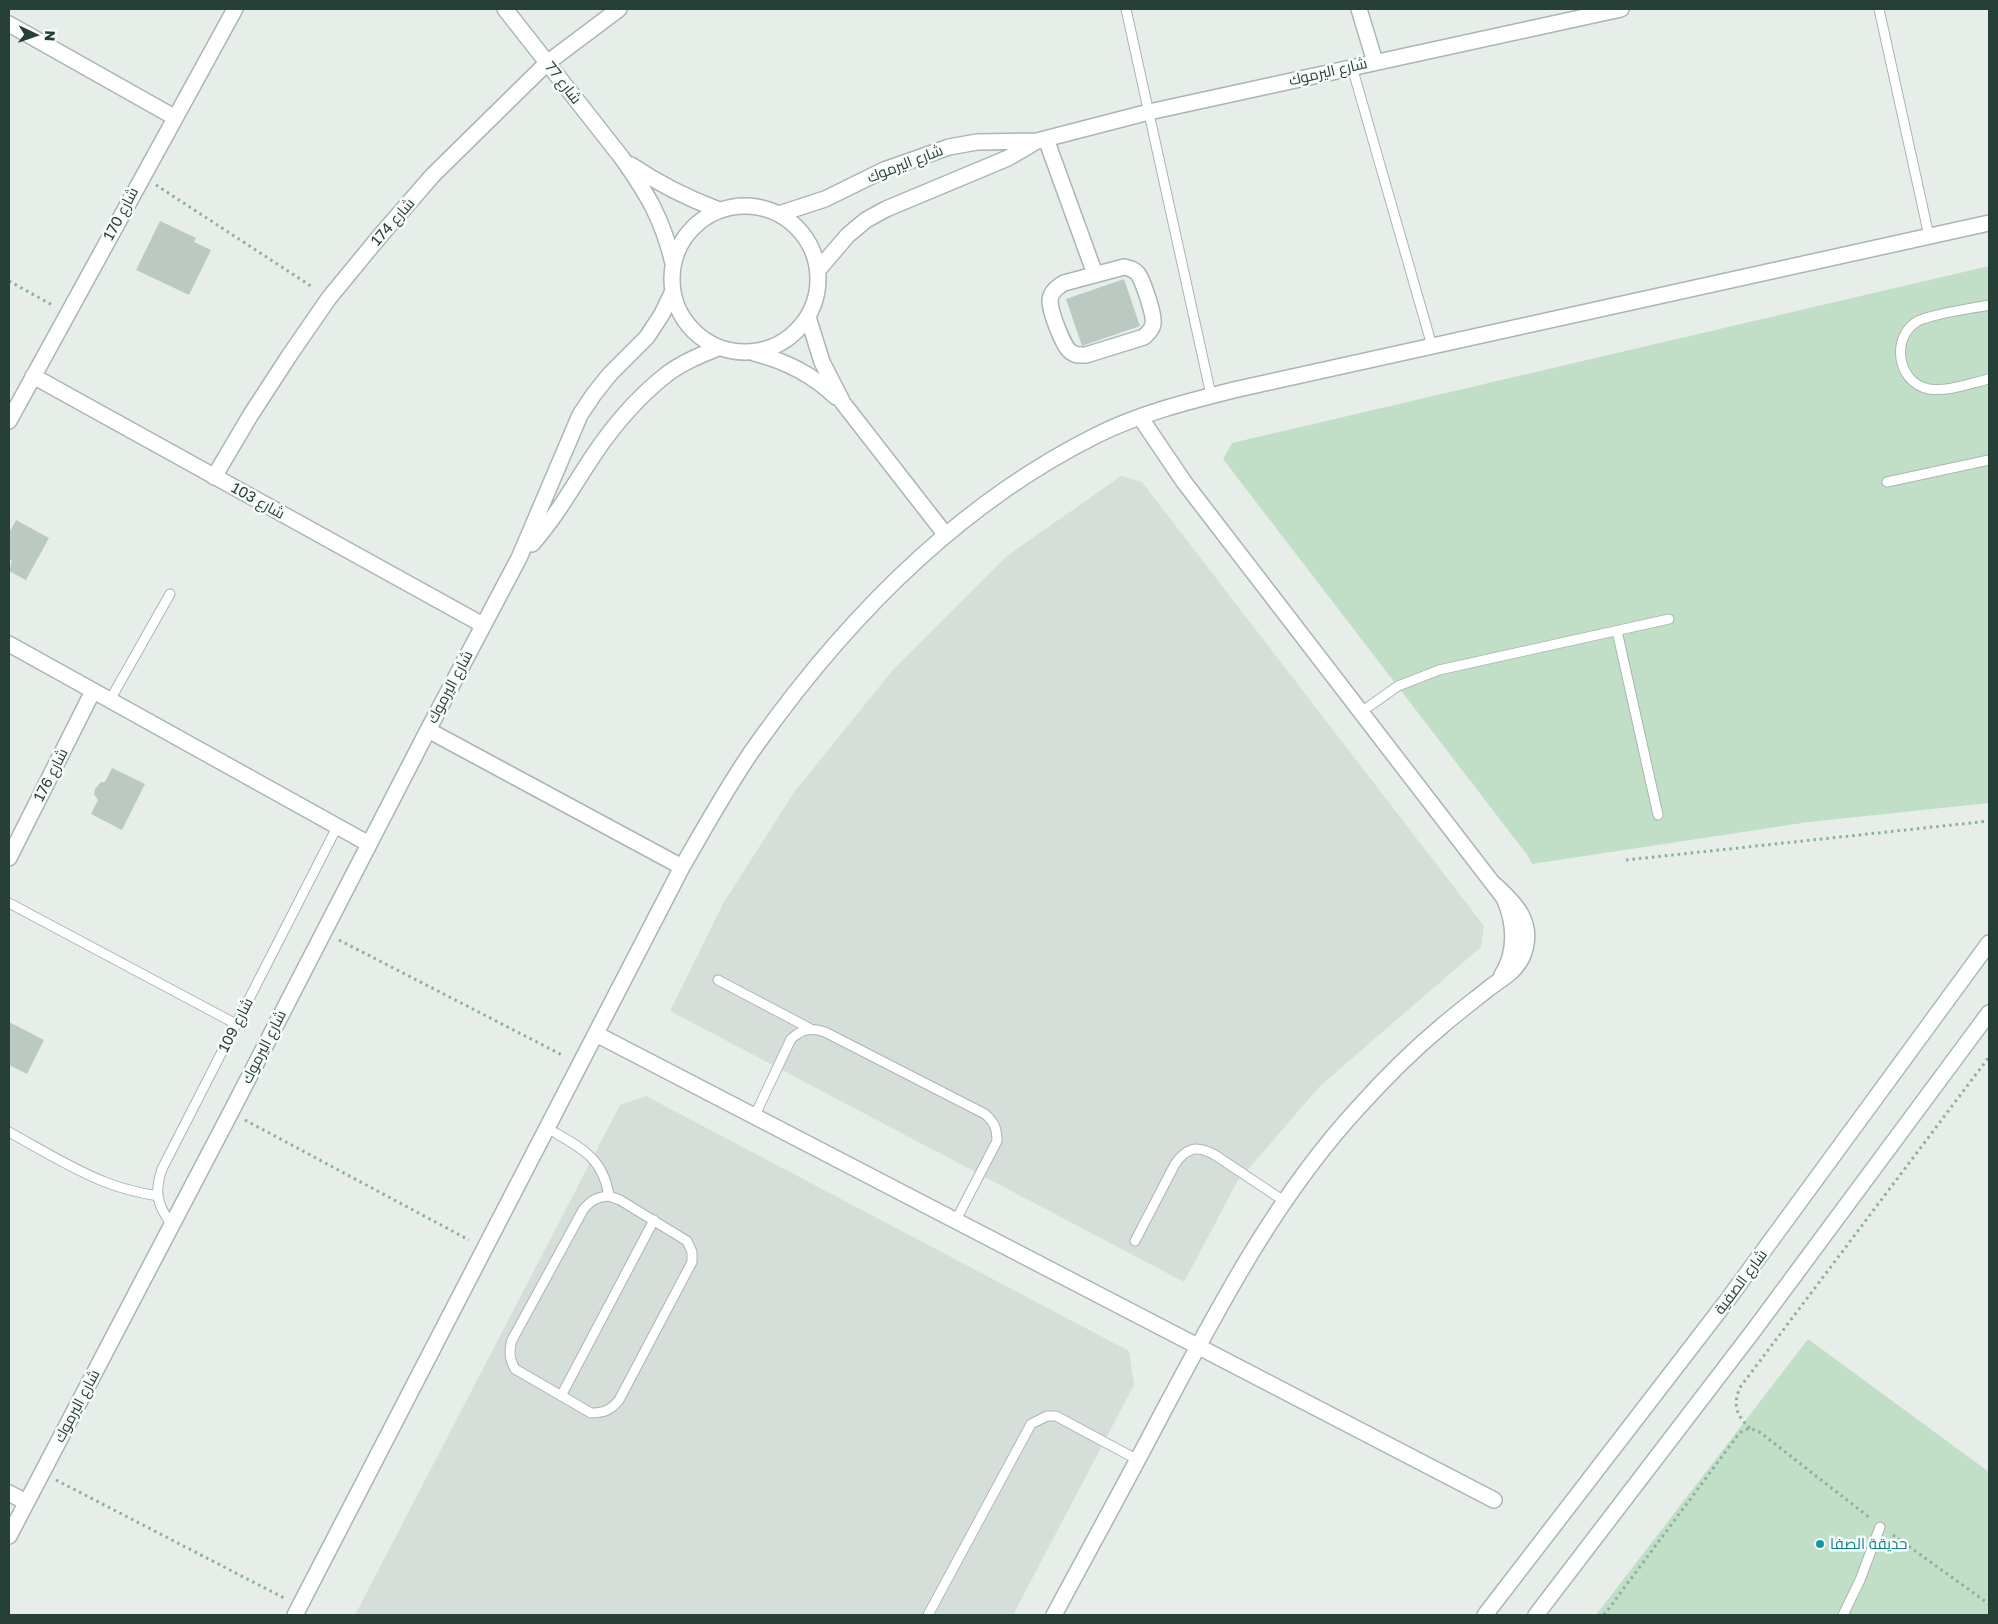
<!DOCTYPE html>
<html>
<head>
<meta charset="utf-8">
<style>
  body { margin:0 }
  #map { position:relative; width:1998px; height:1624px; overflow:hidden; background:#e7eeea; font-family:"Golos Text",sans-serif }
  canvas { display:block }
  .frame { position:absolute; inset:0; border:10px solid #264037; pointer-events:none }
  .north { position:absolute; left:10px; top:10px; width:50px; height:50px; -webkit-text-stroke:4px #f7fbf9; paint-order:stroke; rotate:93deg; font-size:14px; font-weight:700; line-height:20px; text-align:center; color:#264037 }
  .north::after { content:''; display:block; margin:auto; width:18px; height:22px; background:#264037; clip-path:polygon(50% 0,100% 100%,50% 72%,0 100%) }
</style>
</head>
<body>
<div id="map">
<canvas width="1998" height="1624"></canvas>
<div class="frame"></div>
<div class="north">N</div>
</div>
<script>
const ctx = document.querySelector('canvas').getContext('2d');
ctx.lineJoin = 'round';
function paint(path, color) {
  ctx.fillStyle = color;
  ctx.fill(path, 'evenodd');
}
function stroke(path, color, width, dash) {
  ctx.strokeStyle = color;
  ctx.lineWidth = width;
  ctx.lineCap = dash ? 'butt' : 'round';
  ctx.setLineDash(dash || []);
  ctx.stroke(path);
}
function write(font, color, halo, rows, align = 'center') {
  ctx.font = font + ' "Golos Text",Cairo,sans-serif';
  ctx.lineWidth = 5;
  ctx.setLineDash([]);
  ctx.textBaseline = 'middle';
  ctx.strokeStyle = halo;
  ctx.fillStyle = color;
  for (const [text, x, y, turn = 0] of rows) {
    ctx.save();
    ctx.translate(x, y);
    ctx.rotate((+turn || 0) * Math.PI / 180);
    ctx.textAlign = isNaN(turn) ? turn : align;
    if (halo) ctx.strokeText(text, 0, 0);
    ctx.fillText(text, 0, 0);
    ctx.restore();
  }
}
paint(new Path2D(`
  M1121 476 1142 482 1484 926 1481 947 1320 1086 1237 1182 1184 1282 670 1011 724 902 795 791 892 671 1007 556Z
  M646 1096 1129 1351 1134 1385 1013 1615H355L620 1105Z`), '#d5ded9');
paint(new Path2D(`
  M1989 266V803L1809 822 1532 864 1528 856 1223 459 1232 443Z
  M1808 1339 1989 1472V1615H1596Z`), '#c1dec7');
paint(new Path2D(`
  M160 221 196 238 194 242 211 250 189 295 136 270Z
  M1124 279 1140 326 1082 346 1066 299Z
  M16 520 49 538 26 580 9 571 12 561 9 559V533Z
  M112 768 145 784 122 830 91 814 98 800 94 794 95 789 101 782H105Z
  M9 1022 44 1040 27 1074 9 1065Z`), '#bcc9c3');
const lane = new Path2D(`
  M1126 9 1211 395
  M1879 9 1929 236
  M1352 67 1432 346
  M1989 305C1970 309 1935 313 1918 321 1890 337 1897 383 1929 389 1948 392 1971 383 1989 379
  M1887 482 1989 460
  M1617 631 1658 815
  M110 700 170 594
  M1361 712 1398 686 1439 670 1669 619
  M9 903 236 1024
  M718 980 809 1028
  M755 1115 791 1039C802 1029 811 1027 825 1032L985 1114C994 1122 997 1128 997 1141L956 1220
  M547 1128C579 1147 603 1156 609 1196
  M9 1132C40 1149 72 1169 105 1182 122 1189 140 1193 158 1196
  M609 1196 620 1200 687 1241 692 1252V1262L619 1400C611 1410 604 1413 591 1413L515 1369C509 1358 509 1351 512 1340L583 1210C591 1200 597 1197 609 1196Z
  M172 1225C157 1205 154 1192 162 1169L337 827
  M1135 1241 1175 1164C1187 1147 1197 1145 1215 1155L1284 1201
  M561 1396 654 1220
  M928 1615 1031 1424 1047 1416H1056L1138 1460
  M1843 1615 1860 1580 1880 1527`);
const street = new Path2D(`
  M505 9 622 158C648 195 662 218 673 263
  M1359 9 1375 62
  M9 24 174 117
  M1046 139 1095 274
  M631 165C659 184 687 198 719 210
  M672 279a73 73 0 1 1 146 0a73 73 0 1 1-146 0Z
  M779 214 825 199 884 170 949 147 977 142 1037 141 1149 112 1621 9
  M1124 267C1129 268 1134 269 1138 274 1143 281 1155 316 1153 324 1152 330 1148 333 1144 337L1086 355C1080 355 1076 356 1071 352 1063 347 1050 311 1050 301 1050 292 1057 287 1064 283Z
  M818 270 848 235 866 220 886 209 1008 158 1037 141
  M808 317 822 362 843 403 945 534
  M754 353C786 361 812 374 836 397
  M33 376 483 625
  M1140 417 1184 482 1504 898C1515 923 1517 951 1502 975
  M9 421 235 9
  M214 477 250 416 289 356 329 298 380 236 433 175 547 63 619 9
  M532 544C556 517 573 486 593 456 613 426 639 396 667 374 683 362 701 355 718 348
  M9 644 369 844
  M428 730 682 867
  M9 858 93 691
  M596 1034 1494 1500
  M9 1493 26 1502
  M9 1536 231 1112 428 730 519 558 580 415 594 394 610 374 647 337 662 314 673 291
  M295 1615 682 867C706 826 729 783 757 744 846 619 958 504 1097 435 1141 413 1190 401 1238 389L1989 223
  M1054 1615C1091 1546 1129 1477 1165 1408 1221 1303 1277 1196 1358 1108 1384 1079 1412 1051 1442 1026 1457 1013 1473 1001 1488 989 1502 978 1516 972 1523 955 1535 923 1516 904 1495 885`);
const secondary = new Path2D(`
  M1485 1615 1726 1302 1989 943
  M1536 1615 1754 1330 1989 1013`);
stroke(lane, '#a9b6b1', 11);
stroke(street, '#a9b6b1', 18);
stroke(secondary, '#a5bab1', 18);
stroke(new Path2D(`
  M156 185 314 288
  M9 281 54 306
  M1626 860 1989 821
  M339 940 564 1056
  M245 1120 469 1240
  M1750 1428C1736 1416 1732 1403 1741 1386L1989 1057
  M56 1480 286 1599
  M1893 1535 1989 1604
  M1604 1615 1738 1435C1745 1427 1753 1428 1761 1433L1870 1518`), '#89b0a1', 3, [2.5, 4]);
stroke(lane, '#fff', 9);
stroke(street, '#fff', 15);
stroke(secondary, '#fff', 15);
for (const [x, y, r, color] of [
  [1820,1544,5,"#0f9aa8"]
]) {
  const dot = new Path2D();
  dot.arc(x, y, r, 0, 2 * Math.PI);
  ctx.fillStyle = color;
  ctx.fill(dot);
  stroke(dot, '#f7fbf9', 2);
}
write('15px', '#264037', '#f7fbf9', [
  ["شارع اليرموك",1328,72,-13],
  ["شارع 77",563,83,52],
  ["شارع اليرموك",905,164,-21],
  ["شارع 170",121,214,-62],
  ["شارع 174",393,222,-49],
  ["شارع 103",258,501,29],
  ["شارع اليرموك",450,687,-62],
  ["شارع 176",51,775,-63],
  ["شارع 109",236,1025,-63],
  ["شارع اليرموك",264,1047,-63],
  ["شارع الصفية",1741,1282,-53],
  ["شارع اليرموك",77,1406,-62]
]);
write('15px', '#0d838f', '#f7fbf9', [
  ["حديقة الصفا",1830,1544]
], 'left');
</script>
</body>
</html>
